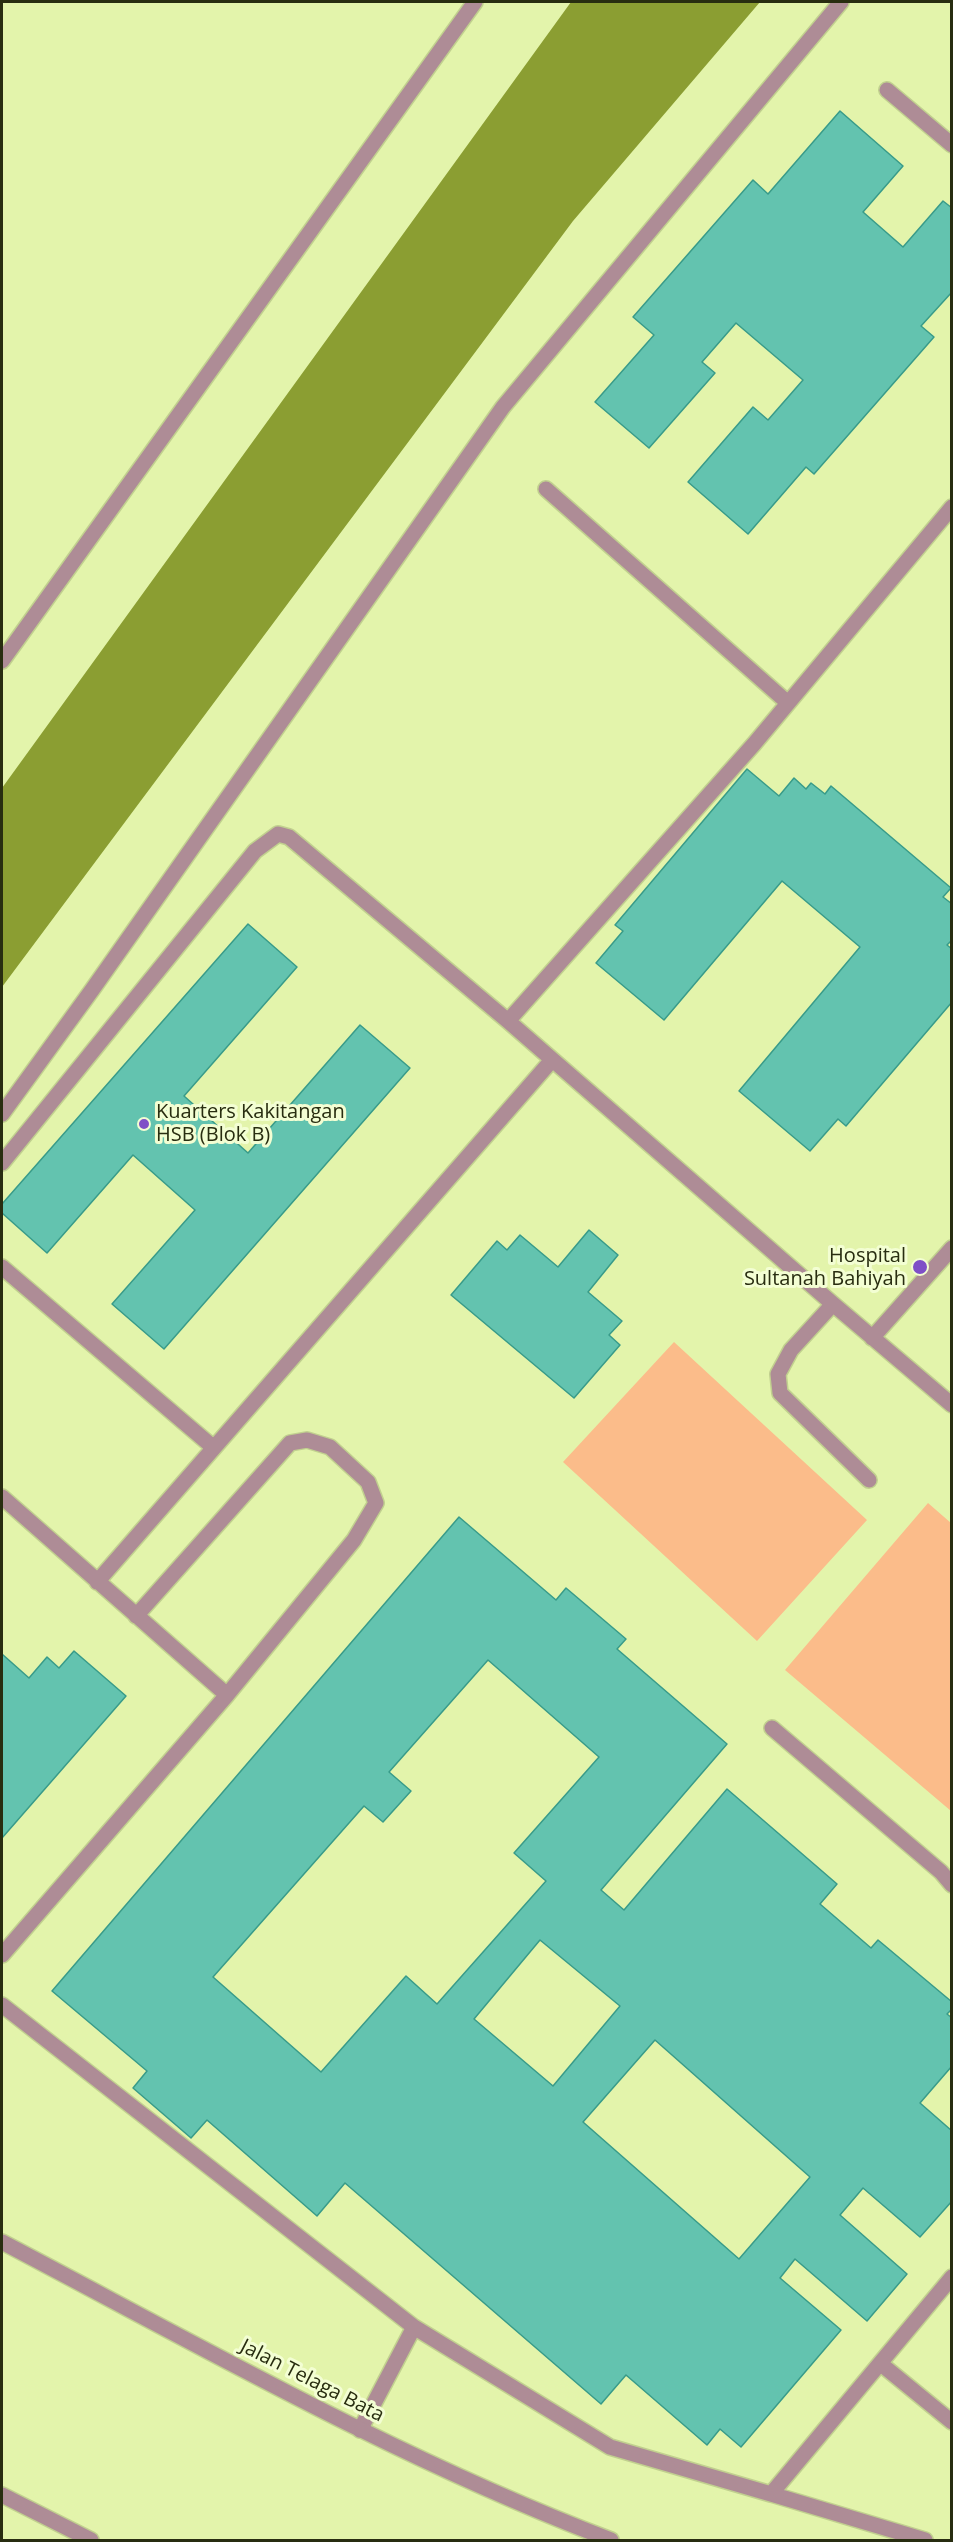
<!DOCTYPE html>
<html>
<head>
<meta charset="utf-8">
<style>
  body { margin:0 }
  #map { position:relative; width:953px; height:2542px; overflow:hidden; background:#e3f4ab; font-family:"Open Sans",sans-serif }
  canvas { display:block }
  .frame { position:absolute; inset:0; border:3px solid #282d10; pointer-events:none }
</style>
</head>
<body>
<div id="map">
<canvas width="953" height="2542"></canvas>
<div class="frame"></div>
</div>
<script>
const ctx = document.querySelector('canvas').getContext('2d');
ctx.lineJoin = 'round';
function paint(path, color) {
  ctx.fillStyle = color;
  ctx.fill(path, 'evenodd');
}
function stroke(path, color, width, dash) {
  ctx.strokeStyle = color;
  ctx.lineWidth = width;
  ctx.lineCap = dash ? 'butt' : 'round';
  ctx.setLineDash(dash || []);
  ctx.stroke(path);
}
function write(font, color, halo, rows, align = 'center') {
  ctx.font = font + ' "Open Sans",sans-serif';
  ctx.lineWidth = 6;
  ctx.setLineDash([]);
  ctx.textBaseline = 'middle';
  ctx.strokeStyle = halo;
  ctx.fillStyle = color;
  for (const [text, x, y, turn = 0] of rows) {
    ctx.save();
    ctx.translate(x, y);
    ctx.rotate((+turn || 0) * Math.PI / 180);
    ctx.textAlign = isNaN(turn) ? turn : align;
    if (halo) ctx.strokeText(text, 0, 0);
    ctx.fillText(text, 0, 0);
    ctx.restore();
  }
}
paint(new Path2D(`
  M674 1342 867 1520 757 1641 563 1462Z
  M928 1503 951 1523V1811L785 1670Z`), '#fbbc8a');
paint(new Path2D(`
  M571 2H760L573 221 2 987V788Z`), '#8b9e32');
const building = new Path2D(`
  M840 111 903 166 863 212 903 247 943 201 952 208V292L921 326 934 337 814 474 806 467 748 534 688 482 753 407 768 420 803 380 736 323 702 362 715 373 649 448 595 402 654 335 633 317 753 180 768 194Z
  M747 769 779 796 794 778 806 789 811 783 825 794 831 786 951 888 943 897 952 904V940L947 945 952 949V1002L846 1126 838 1119 810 1151 739 1091 860 947 782 881 664 1020 596 963 623 931 615 925Z
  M248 924 297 967 184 1096 248 1153 360 1025 410 1068 164 1349 112 1304 195 1210 133 1155 47 1253 2 1213V1204Z
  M589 1230 618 1255 588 1292 622 1321 609 1335 620 1345 574 1398 451 1295 497 1241 507 1250 520 1235 558 1267Z
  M459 1517 556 1600 566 1588 626 1639 617 1649 727 1744 601 1890 624 1910 727 1789 837 1884 820 1904 871 1948 878 1940 952 2002V2009L947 2014 952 2018V2066L920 2103 952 2131V2201L920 2237 863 2188 840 2215 907 2274 867 2321 795 2259 780 2278 841 2330 741 2447 720 2429 707 2445 626 2375 601 2404 345 2183 317 2216 207 2120 191 2138 133 2088 147 2071 52 1991ZM488 1660 599 1757 514 1853 546 1881 437 2004 406 1976 321 2072 213 1977 364 1806 383 1822 411 1791 389 1772ZM540 1940 620 2006 553 2086 474 2019ZM655 2040 810 2177 739 2259 583 2122Z
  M74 1651 126 1696 2 1838V1654L29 1678 47 1657 59 1668Z`);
paint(building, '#63c3af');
stroke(building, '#389b89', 1.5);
const service = new Path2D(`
  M887 90 952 145
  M546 489 788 703
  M2 661 475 2
  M508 1021 754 744 952 507
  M2 1114 92 990 503 407 841 2
  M2 1163 255 851 278 834 289 837 508 1021 833 1304 952 1405
  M2 1267 214 1448
  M833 1304 791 1350 778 1374 780 1393 869 1480
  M872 1338 952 1248
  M2 1497 227 1695
  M97 1582 552 1060
  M772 1728 941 1872 952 1885
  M2 1955 227 1695 354 1540 376 1503 368 1482 330 1447 307 1440 290 1443 136 1616
  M2 2005 414 2327 610 2447 771 2494 952 2277
  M881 2364 952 2422
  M360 2430 414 2327
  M771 2494 925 2540`);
const minor = new Path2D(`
  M2 2242C202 2347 400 2460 611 2540
  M2 2495 91 2540`);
stroke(service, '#c1d08f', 18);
stroke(minor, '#c1d08f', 18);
stroke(service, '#ae8c96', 15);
stroke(minor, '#ae8c96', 15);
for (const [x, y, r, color] of [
  [144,1124,6,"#7f4fc7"],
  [920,1267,8,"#7f4fc7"]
]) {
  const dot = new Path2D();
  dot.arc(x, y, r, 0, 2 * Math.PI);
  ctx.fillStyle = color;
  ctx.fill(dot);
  stroke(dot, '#f3fed3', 2);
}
write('20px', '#282d10', '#f3fed3', [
  ["Kuarters Kakitangan",156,1112],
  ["HSB (Blok B)",156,1135],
  ["Hospital",906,1256,"right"],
  ["Sultanah Bahiyah",906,1279,"right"]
], 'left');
write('20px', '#282d10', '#f3fed3', [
  ["Jalan Telaga Bata",312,2381,27]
]);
</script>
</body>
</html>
